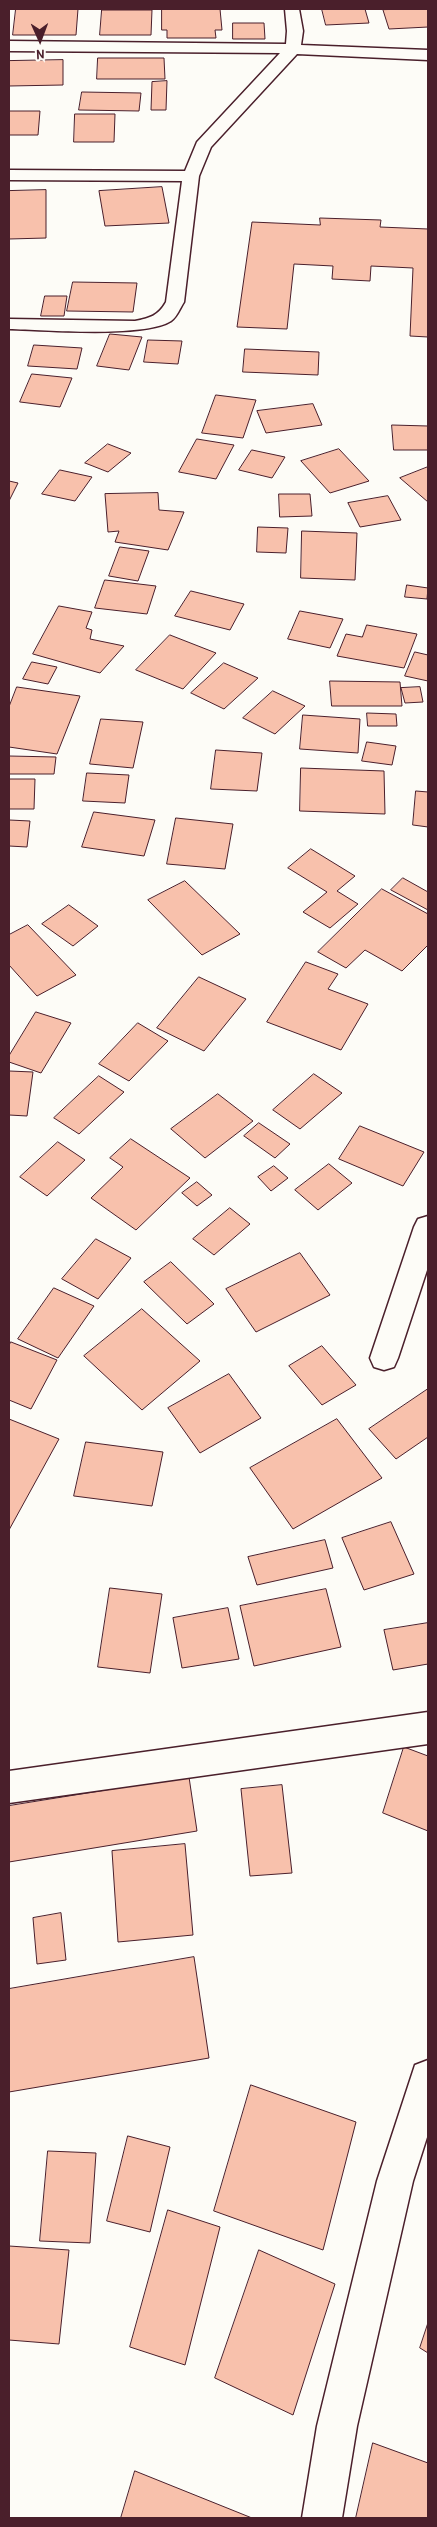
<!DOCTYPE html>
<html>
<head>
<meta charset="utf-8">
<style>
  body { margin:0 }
  #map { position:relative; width:437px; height:2527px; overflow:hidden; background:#fdfcf7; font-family:"Patrick Hand",sans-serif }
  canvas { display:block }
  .frame { position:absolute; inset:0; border:10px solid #4a1f2b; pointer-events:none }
  .north { position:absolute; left:15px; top:15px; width:50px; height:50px; -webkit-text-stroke:4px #fdfcf7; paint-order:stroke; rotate:178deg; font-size:14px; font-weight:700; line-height:20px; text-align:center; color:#4a1f2b }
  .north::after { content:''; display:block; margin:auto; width:18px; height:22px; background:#4a1f2b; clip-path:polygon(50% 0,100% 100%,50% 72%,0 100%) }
</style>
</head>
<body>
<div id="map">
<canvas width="437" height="2527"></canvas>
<div class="frame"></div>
<div class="north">N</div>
</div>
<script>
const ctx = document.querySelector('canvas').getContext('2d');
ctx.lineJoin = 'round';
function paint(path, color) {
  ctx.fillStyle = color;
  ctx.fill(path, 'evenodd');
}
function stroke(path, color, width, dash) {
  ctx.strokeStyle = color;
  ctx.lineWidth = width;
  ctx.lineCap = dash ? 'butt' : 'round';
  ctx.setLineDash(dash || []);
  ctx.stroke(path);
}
const building = new Path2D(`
  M16 9H78L76 35H13Z
  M162 9H220L222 30H215L216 38H167V30H162Z
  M322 9H365L369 23 326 25Z
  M428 9V27L389 29 383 10Z
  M102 10H152L151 35H100Z
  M233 23H264L265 39H233Z
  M98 58H164L165 79H97Z
  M63 60V85L9 86V61Z
  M167 81 166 110H151L152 82Z
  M82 92 141 93 139 111 79 110Z
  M9 111H40L38 135H9Z
  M75 114H115L114 142H74Z
  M162 187 169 223 105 226 99 191Z
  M46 190V238L9 239V191Z
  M320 218 381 220 380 227 428 229V337L410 336 413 268 371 266 370 281 332 279 333 266 294 264 287 329 237 327 252 222 320 225Z
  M73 282 137 283 133 312 67 311Z
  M45 296H67L64 316H41Z
  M110 334 142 337 129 370 97 366Z
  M148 340 182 341 178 364 144 362Z
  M34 345 82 348 77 369 28 366Z
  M245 349 319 352 318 375 243 372Z
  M32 374 72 378 60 407 20 402Z
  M216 395 256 400 243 438 202 433Z
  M313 404 322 425 266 433 257 411Z
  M392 425 428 426V450H394Z
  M197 439 234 445 216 479 179 472Z
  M108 444 131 453 108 472 85 463Z
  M339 449 369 481 330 493 301 461Z
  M252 450 285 457 272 478 239 470Z
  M428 467V502L400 478Z
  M60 470 92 477 75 501 42 494Z
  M9 481 18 483 9 501Z
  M158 493 159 510 184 512 168 550 115 542 119 531 108 532 105 494Z
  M279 494H310L312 516 280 517Z
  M388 496 401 520 360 527 348 503Z
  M258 527 288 528 286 553 257 552Z
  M302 531 357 533 355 580 301 578Z
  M120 547 149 551 138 581 109 576Z
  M105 580 156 586 147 614 95 608Z
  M407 585 428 588 427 599 405 597Z
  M191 591 244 604 230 630 175 616Z
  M59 606 92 612 86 628 92 630 90 639 124 646 100 673 33 654Z
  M300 611 343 619 330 648 288 639Z
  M367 625 417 634 404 668 337 656 346 634 362 637Z
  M170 635 216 653 183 689 136 670Z
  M415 652 428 655V681L405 676Z
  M32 662 57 667 48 684 23 679Z
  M224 663 258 678 224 709 191 693Z
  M330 681 400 682 402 706H332Z
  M17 687 80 696 57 754 9 747V707Z
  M420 687 423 702 405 703 401 688Z
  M273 691 305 706 275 734 243 718Z
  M367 713 396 714 397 726H368Z
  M303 715 360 719 358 753 300 749Z
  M101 719 143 722 133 768 90 764Z
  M367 742 396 746 392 765 362 761Z
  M216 750 262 753 257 791 211 789Z
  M9 756 56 757 54 774H9Z
  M301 768 384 771 385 814 300 811Z
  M87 773 129 775 125 803 83 801Z
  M9 779H35L34 809H9Z
  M416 791 428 792V827L413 825Z
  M94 812 155 820 144 856 82 847Z
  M176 818 233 824 225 869 167 864Z
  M9 820 30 821 27 847 9 846Z
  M311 849 355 876 337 891 358 904 330 928 303 912 327 892 288 868Z
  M403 878 428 892V910L391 890Z
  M185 881 240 934 202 955 148 900Z
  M382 889 428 914V945L402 971 365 950 346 968 318 952Z
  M69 905 98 926 73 946 42 924Z
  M28 925 76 975 37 996 9 965V935Z
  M306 962 338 974 328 989 368 1004 341 1050 267 1022Z
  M199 977 246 999 204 1051 157 1028Z
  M36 1012 71 1023 41 1073 9 1062V1056Z
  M138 1023 168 1041 129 1081 99 1064Z
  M9 1071 33 1072 27 1116 9 1115Z
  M314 1074 342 1093 300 1129 273 1110Z
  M99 1076 124 1092 79 1134 54 1118Z
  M218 1094 253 1121 205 1158 171 1129Z
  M259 1123 290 1144 275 1158 244 1136Z
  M360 1126 424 1152 403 1186 339 1159Z
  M131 1139 190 1178 136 1230 91 1198 123 1167 110 1158Z
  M58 1142 85 1160 47 1196 20 1177Z
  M329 1164 352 1183 318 1210 295 1190Z
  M274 1166 288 1178 271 1191 258 1177Z
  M197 1182 212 1195 197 1206 182 1193Z
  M230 1208 250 1224 214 1255 193 1239Z
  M96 1239 131 1258 98 1299 62 1279Z
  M300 1253 330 1295 256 1332 226 1289Z
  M171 1262 214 1304 187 1324 144 1282Z
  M54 1288 94 1306 58 1358 18 1339Z
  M142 1309 200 1361 142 1410 84 1356Z
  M11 1342 57 1360 31 1409 9 1400V1346Z
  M322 1346 356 1385 322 1405 289 1366Z
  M229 1374 261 1418 200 1453 168 1408Z
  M428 1389V1437L396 1459 369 1429Z
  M9 1419 59 1439 9 1530Z
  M337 1419 382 1478 293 1529 250 1468Z
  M86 1442 163 1452 152 1506 74 1496Z
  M391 1522 414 1574 364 1590 342 1538Z
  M325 1540 333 1568 257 1585 248 1557Z
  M110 1588 162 1594 150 1673 98 1667Z
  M326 1589 341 1647 254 1666 240 1606Z
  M228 1608 239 1659 182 1668 173 1618Z
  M428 1623V1664L393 1670 384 1630Z
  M404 1747 428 1756V1831L383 1813Z
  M189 1777 197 1831 9 1862V1806Z
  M282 1785 292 1873 250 1876 241 1789Z
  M185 1844 193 1935 118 1942 112 1851Z
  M61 1913 66 1960 37 1964 33 1918Z
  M194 1957 209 2058 9 2092V1989Z
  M251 2085 356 2122 323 2250 214 2211Z
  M128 2136 170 2147 150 2232 107 2221Z
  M48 2151 96 2153 90 2243 40 2241Z
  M168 2210 220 2227 185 2365 130 2347Z
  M9 2246 69 2250 59 2344 9 2340Z
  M259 2250 335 2284 293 2415 215 2378Z
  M428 2323V2353L420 2348Z
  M373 2443 428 2463V2518H356Z
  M135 2471 252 2518H121Z`);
paint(building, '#f8c1ac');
stroke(building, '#4a1f2b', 1);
const minor = new Path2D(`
  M285 9H299L303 31 301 45 428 50V60L297 54 211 147 199 176 184 302C180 308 177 317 171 321 144 338 44 330 9 329V319L135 321C150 318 158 316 166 302L182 181 9 180V170L185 171 197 142 280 53 9 51V41L286 44 287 31Z
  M428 1216V1267L398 1358 394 1367 384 1370 374 1367 370 1358 414 1227 418 1219Z
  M428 1712V1744L9 1803V1771Z
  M428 2060V2134L413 2181 357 2426 342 2518H302L317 2426 377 2181 415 2065Z`);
stroke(minor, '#4a1f2b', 3);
paint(minor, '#fdfcf7');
</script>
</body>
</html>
